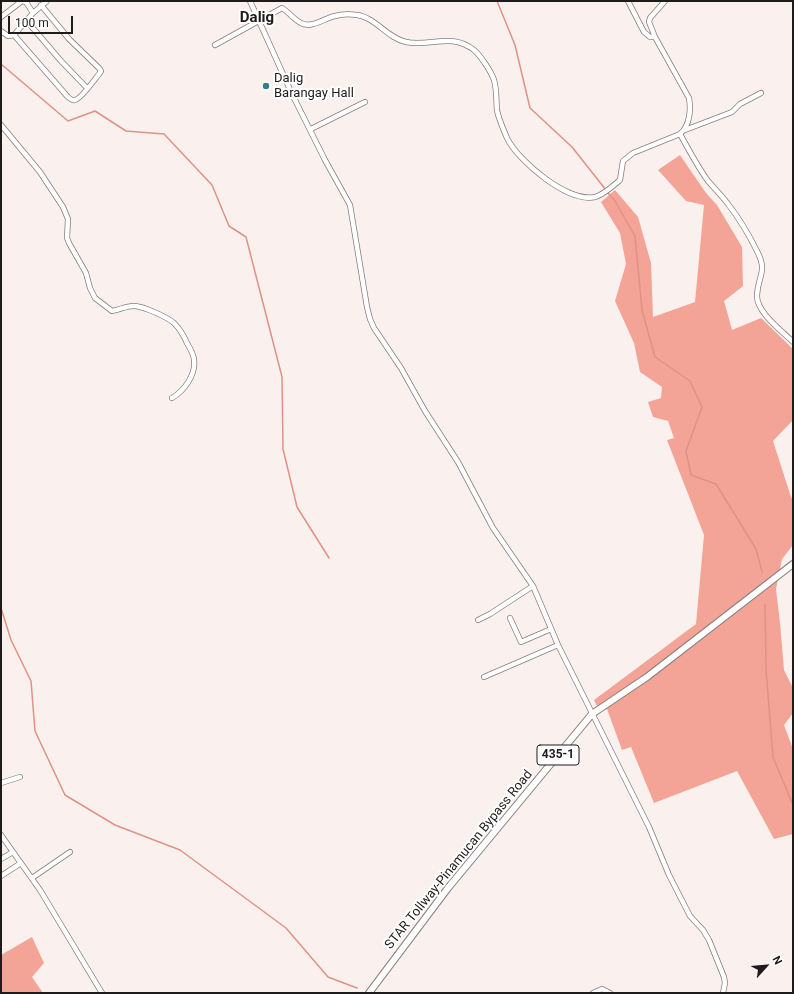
<!DOCTYPE html>
<html>
<head>
<meta charset="utf-8">
<style>
  body { margin:0 }
  #map { position:relative; width:794px; height:994px; overflow:hidden; background:#faf0ee; font-family:Roboto,sans-serif }
  canvas { display:block }
  .frame { position:absolute; inset:0; border:2px solid #1e1b1a; pointer-events:none }
  .north { position:absolute; left:746px; top:946px; width:40px; height:40px; -webkit-text-stroke:3px #fff; paint-order:stroke; rotate:63deg; font-size:11px; font-weight:700; line-height:16px; text-align:center; color:#1e1b1a }
  .north::after { content:''; display:block; margin:auto; width:14px; height:18px; background:#1e1b1a; clip-path:polygon(50% 0,100% 100%,50% 72%,0 100%) }
  .scale { position:absolute; left:8px; top:16px; width:65px; height:18px; box-sizing:border-box; border:2px solid #1e1b1a; border-top:0; padding-left:5px; font-size:12px; line-height:14px; white-space:nowrap; color:#1e1b1a; -webkit-text-stroke:3px #fff; paint-order:stroke }
</style>
</head>
<body>
<div id="map">
<canvas width="794" height="994"></canvas>
<div class="frame"></div>
<div class="north">N</div>
<div class="scale">100 m</div>
</div>
<script>
const ctx = document.querySelector('canvas').getContext('2d');
ctx.lineJoin = 'round';
function paint(path, color) {
  ctx.fillStyle = color;
  ctx.fill(path, 'evenodd');
}
function stroke(path, color, width, dash) {
  ctx.strokeStyle = color;
  ctx.lineWidth = width;
  ctx.lineCap = dash ? 'butt' : 'round';
  ctx.setLineDash(dash || []);
  ctx.stroke(path);
}
function write(font, color, halo, rows, align = 'center') {
  ctx.font = font + ' Roboto,sans-serif';
  ctx.lineWidth = 4;
  ctx.setLineDash([]);
  ctx.textBaseline = 'middle';
  ctx.strokeStyle = halo;
  ctx.fillStyle = color;
  for (const [text, x, y, turn = 0] of rows) {
    ctx.save();
    ctx.translate(x, y);
    ctx.rotate((+turn || 0) * Math.PI / 180);
    ctx.textAlign = isNaN(turn) ? turn : align;
    if (halo) ctx.strokeText(text, 0, 0);
    ctx.fillText(text, 0, 0);
    ctx.restore();
  }
}
paint(new Path2D(`
  M680 155 706 193 717 205 742 247 743 286 724 301 732 330 761 318 793 349V420L773 441 791 497 793 500V545L782 559 776 589 780 623 784 670 793 688V713L784 725 793 749V834L774 839 737 771 654 803 631 747 622 750 607 709 600 712 594 700 696 624 704 535 667 440 674 438 668 421 653 417 648 402 661 398 662 387 640 372 634 343 615 301 626 264 620 233 601 202 615 190 638 217 651 263 653 317 695 302 704 205 686 201 658 170Z
  M32 937 44 963 32 977 43 993H1V955Z`), '#f4a496');
stroke(new Path2D(`
  M497 1 515 45 530 108 572 147 606 190
  M1 64 68 121 95 111 126 131 164 134 212 185 229 226 246 237 282 377 283 449 297 507 329 558
  M608 193 615 201 635 236 642 310 655 357 690 381 702 407 686 451 691 475 716 484 756 549 762 572
  M1 533V539
  M765 604 766 669 773 757 793 805
  M1 608 11 640 31 681 35 731 65 795 115 825 180 850 286 928 328 977 357 988`), '#e09284', 1.5);
const minor = new Path2D(`
  M250 1 292 94 325 160 350 205 367 307 370 319 374 328 401 368 425 411 458 462 493 528 533 586 558 645 649 827 669 875 690 916 703 930 709 940 724 977 725 983 723 993
  M628 1 644 32 650 37H655
  M1 17 22 1 26 2 33 13
  M26 20 61 61 87 88
  M1 31 8 36 14 35 33 13 47 1
  M14 35 67 96C69 98 72 101 75 100 81 99 95 79 99 74L101 71 99 68 69 39 41 5
  M215 45 282 8C289 12 294 20 301 23 311 29 325 18 335 16 342 14 350 14 357 15 375 17 387 38 406 42 431 47 451 32 474 50 480 55 491 71 494 80 497 90 496 100 497 110 498 117 504 131 507 138 518 161 568 203 595 197 603 195 613 186 620 180L623 161 633 153 680 134C690 126 691 109 689 98L655 37 649 22 650 18 665 1
  M1 125 40 172 63 207 68 219 67 238 69 243 86 273 90 288 95 298 112 311C120 310 127 305 135 306 145 307 167 317 174 323 180 329 184 336 187 343 190 348 194 355 194 360 196 375 184 391 172 398
  M311 129 365 102
  M685 130 732 112 740 104 761 93
  M680 134C689 150 697 166 708 181 715 189 722 196 728 204 739 218 749 235 757 251 768 272 758 275 757 295 756 312 782 331 793 342
  M510 618 521 642 551 629
  M478 620 490 614 533 586
  M484 677 558 645
  M1 783 20 777
  M1 835 40 890 102 993
  M1 859 13 852
  M1 876 21 863
  M32 878 70 852
  M593 993 602 989 610 993`);
const major = new Path2D(`
  M369 993 448 888 592 714 647 677 793 564`);
stroke(minor, '#887e7d', 6);
stroke(major, '#887e7d', 8);
stroke(minor, '#fff', 4.5);
stroke(major, '#fff', 6);
for (const [x, y, r, color] of [
  [266,86,4,"#377d89"]
]) {
  const dot = new Path2D();
  dot.arc(x, y, r, 0, 2 * Math.PI);
  ctx.fillStyle = color;
  ctx.fill(dot);
  stroke(dot, '#fff', 1.5);
}
for (const [x, y, w] of [
  [558,755,42]
]) {
  const box = new Path2D();
  box.roundRect(x - w / 2, y - 10, w, 20, 3);
  ctx.fillStyle = '#fff';
  ctx.fill(box);
  stroke(box, '#1e1b1a', 1);
}
write('bold 12px', '#1e1b1a', null, [
  ["435-1",558,755]
]);
write('13px', '#1e1b1a', '#fff', [
  ["Dalig",274,79],
  ["Barangay Hall",274,94]
], 'left');
write('13px', '#1e1b1a', '#fff', [
  ["STAR Tollway-Pinamucan Bypass Road",459,860,-51]
]);
write('bold 15px', '#1e1b1a', '#fff', [
  ["Dalig",257,18]
]);
</script>
</body>
</html>
